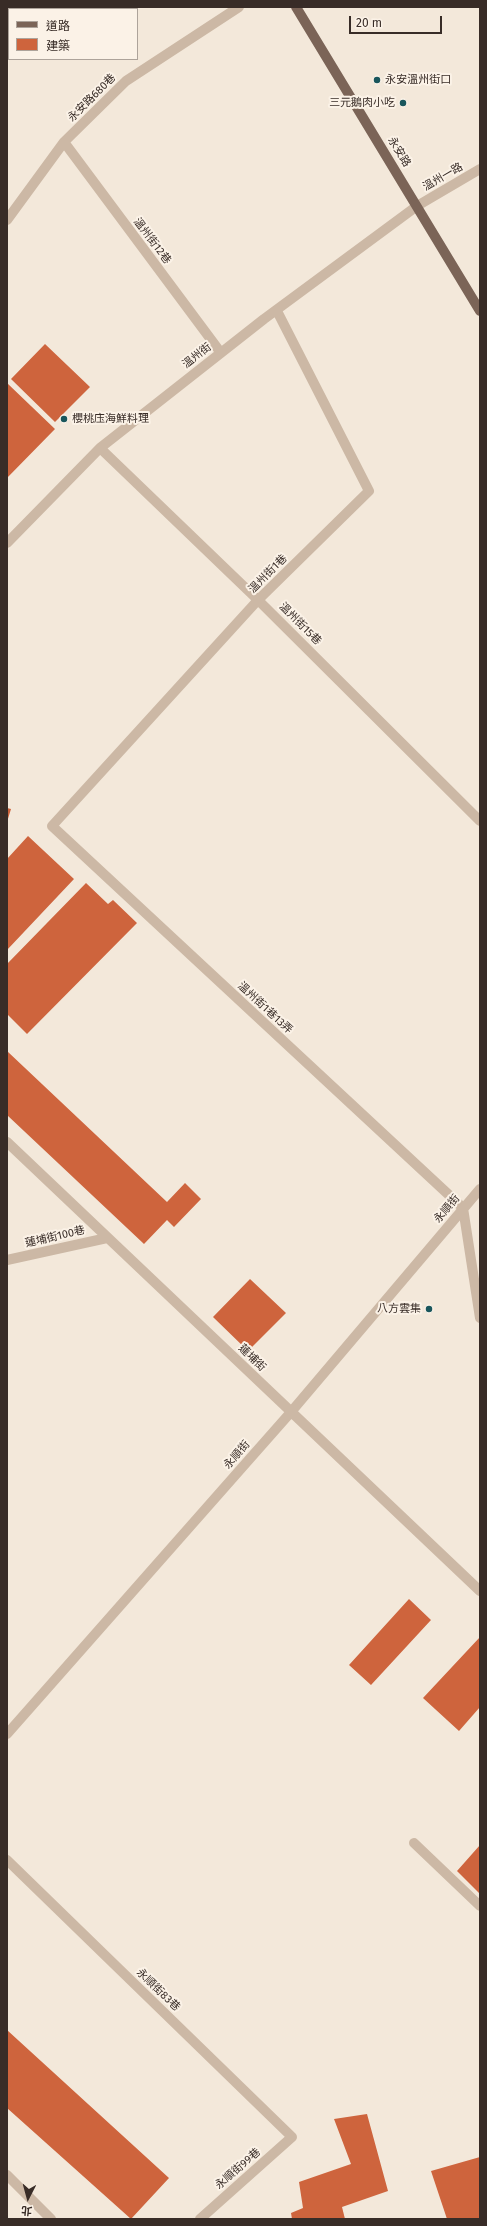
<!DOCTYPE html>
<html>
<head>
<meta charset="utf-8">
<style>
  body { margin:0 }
  #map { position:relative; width:487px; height:2226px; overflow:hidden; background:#f3e8da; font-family:"Fira Sans","Noto Sans TC",sans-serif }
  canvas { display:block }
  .frame { position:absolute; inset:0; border:8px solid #382c27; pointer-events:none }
  .legend { position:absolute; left:8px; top:8px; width:130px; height:52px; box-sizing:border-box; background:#fbf2e7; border:1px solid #ada39a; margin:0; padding:5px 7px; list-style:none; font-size:12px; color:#382c27 }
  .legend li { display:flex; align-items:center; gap:8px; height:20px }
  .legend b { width:20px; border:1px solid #ada39a }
  .north { position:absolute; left:8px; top:2178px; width:40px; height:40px; -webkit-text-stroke:3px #fbf2e7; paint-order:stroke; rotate:186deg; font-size:11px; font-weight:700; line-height:16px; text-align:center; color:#382c27 }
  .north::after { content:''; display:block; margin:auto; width:14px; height:18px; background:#382c27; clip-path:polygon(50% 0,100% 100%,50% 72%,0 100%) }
  .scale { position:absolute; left:349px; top:16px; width:93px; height:18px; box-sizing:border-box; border:2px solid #382c27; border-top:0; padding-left:5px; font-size:12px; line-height:14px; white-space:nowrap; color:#382c27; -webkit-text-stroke:3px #fbf2e7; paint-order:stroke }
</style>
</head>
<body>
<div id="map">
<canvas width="487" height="2226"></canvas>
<div class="frame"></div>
<ul class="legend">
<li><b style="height:5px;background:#7b6457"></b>道路</li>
<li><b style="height:11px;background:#ce643d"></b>建築</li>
</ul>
<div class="north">北</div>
<div class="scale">20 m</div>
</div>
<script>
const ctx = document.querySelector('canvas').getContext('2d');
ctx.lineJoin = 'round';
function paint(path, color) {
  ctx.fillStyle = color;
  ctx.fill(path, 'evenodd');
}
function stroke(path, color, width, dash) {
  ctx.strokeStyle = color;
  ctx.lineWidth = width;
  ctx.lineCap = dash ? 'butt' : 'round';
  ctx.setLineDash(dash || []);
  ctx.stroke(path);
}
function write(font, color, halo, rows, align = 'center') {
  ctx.font = font + ' "Fira Sans","Noto Sans TC",sans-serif';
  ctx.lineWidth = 4;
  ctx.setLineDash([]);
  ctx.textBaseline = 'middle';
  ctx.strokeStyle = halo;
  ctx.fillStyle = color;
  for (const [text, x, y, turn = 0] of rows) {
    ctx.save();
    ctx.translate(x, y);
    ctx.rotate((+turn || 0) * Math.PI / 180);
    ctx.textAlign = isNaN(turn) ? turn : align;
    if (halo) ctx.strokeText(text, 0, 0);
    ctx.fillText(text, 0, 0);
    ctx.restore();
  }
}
paint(new Path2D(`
  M45 344 90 387 55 422 11 379Z
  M7 383 55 429 7 478Z
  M7 808 11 809 7 822Z
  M28 836 74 879 7 950V859Z
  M86 883 108 904 113 900 137 923 27 1034 7 1014V964Z
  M7 1051 167 1202 185 1183 201 1199 174 1227 167 1220 144 1244 7 1115Z
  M250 1279 286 1313 248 1351 213 1317Z
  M409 1599 431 1620 371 1685 349 1665Z
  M480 1637V1707L459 1731 423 1698Z
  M480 1845V1894L457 1871Z
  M7 2030 169 2178 131 2219 7 2108Z
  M367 2114 388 2191 342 2207 345 2219H292L291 2213 303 2208 299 2182 351 2164 334 2119Z
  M480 2157V2219H447L431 2171Z`), '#ce643d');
stroke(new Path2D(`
  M64 142 221 353
  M7 220 64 142 126 81 239 7
  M277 311 369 491 258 600 52 826 463 1208 480 1318
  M100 448 258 600 480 821
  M7 543 100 448 264 319 417 206 480 169
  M7 1142 480 1591
  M7 1260 107 1238
  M7 1734 291 1412 480 1189
  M414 1843 480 1906
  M7 1860 292 2137 200 2219
  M7 2175 51 2219`), '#ccb8a5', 10);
stroke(new Path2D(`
  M296 7 480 311`), '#7b6457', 10);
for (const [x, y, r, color] of [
  [377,80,4,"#19565c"],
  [403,103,4,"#19565c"],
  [64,419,4,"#19565c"],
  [429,1309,4,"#19565c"]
]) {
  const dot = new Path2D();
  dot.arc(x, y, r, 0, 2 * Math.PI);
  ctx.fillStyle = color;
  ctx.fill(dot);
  stroke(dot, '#fbf2e7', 1.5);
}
write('11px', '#382c27', '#fbf2e7', [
  ["永安溫州街口",385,80],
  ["三元鵝肉小吃",395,103,"right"],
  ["櫻桃庒海鮮料理",72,419],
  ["八方雲集",421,1309,"right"]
], 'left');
write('11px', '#382c27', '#fbf2e7', [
  ["永安路680巷",92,98,-45],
  ["永安路",399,152,58],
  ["溫州一路",443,177,-30],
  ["溫州街12巷",152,241,53],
  ["溫州街",197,356,-38],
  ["溫州街1巷",268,574,-45],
  ["溫州街15巷",300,624,45],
  ["溫州街1巷13弄",265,1008,43],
  ["永順街",447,1209,-50],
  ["蓮埔街100巷",55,1237,-13],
  ["蓮埔街",252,1358,44],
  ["永順街",237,1455,-49],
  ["永順街83巷",158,1990,44],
  ["永順街99巷",238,2169,-41]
]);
</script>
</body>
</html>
